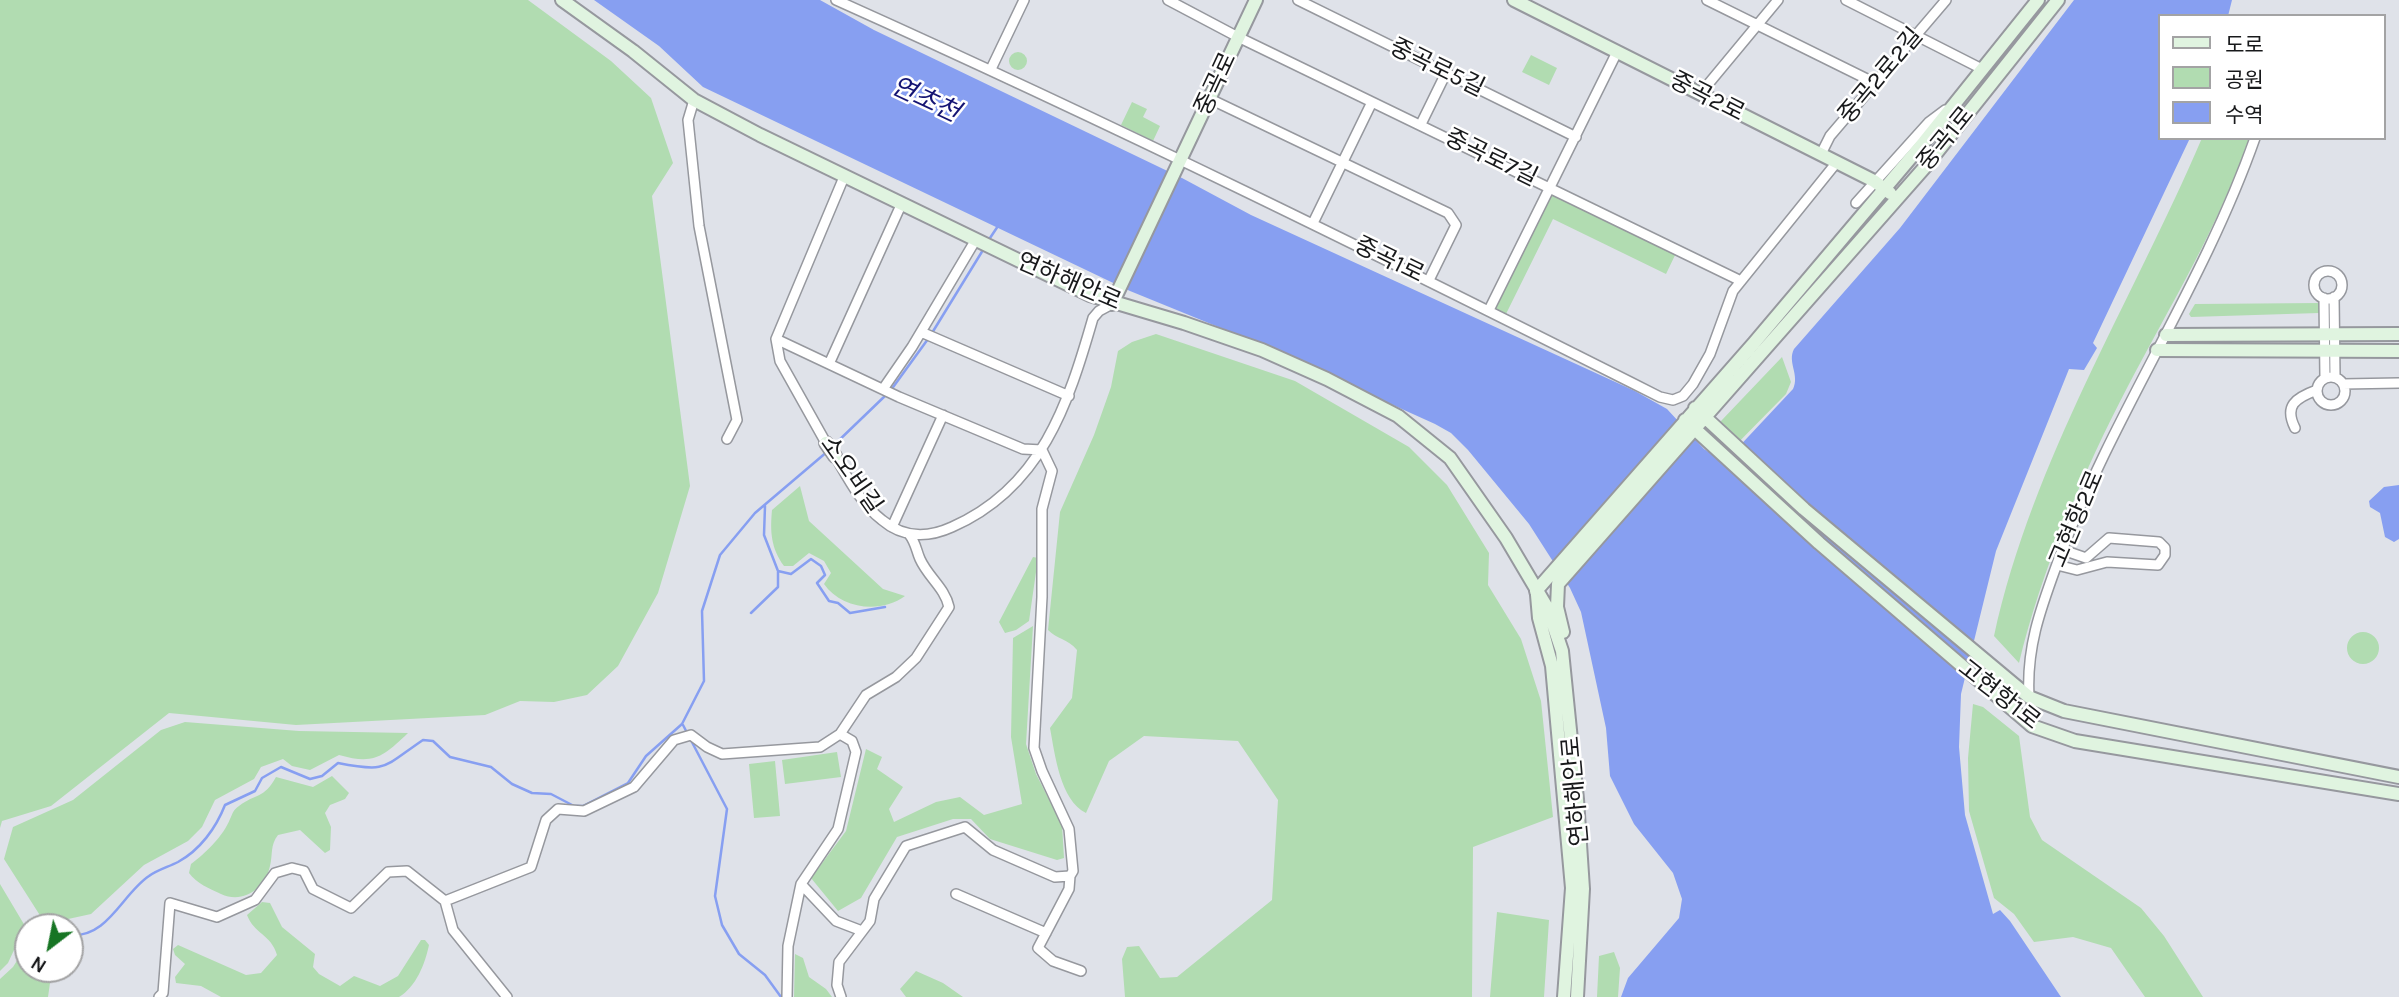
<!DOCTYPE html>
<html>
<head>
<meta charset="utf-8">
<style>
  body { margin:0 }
  #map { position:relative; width:2399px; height:997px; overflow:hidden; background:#dfe2e9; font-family:Karla,"Noto Sans KR",sans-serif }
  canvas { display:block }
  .legend { position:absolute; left:2158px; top:14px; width:228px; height:126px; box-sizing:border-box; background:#fff; border:2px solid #a3a3a4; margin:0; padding:9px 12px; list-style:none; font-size:21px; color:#18191b }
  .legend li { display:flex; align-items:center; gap:14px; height:35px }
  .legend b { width:35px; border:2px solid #a3a3a4 }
  .north { position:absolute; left:14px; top:913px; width:70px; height:70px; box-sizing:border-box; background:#fff; border:2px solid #a3a3a4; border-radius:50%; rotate:212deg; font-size:19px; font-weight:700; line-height:28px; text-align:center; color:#18191b }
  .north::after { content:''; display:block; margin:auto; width:24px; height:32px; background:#177524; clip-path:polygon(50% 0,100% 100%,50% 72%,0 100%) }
</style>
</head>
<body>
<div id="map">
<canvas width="2399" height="997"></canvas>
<ul class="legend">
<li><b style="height:9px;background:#e0f4e0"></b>도로</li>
<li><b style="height:19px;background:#b1dcb1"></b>공원</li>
<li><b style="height:19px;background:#879ff1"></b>수역</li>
</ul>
<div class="north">N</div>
</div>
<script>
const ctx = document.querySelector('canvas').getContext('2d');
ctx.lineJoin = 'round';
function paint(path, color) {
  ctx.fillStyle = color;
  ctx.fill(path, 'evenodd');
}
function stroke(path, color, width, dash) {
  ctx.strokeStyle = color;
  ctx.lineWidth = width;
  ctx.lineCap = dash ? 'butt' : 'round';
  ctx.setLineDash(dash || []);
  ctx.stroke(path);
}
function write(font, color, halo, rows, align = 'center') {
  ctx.font = font + ' Karla,"Noto Sans KR",sans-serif';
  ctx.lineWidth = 5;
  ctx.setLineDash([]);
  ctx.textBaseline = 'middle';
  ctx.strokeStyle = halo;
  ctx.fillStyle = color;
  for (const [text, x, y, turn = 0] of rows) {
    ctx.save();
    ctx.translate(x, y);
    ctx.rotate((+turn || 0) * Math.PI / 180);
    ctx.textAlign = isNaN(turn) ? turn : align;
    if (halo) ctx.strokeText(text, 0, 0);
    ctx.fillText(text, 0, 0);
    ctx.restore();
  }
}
paint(new Path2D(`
  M0 0H528L611 61 651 98 673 163 652 196 690 486 658 593 618 666 587 695 554 702 520 701 485 715 296 725 169 713 51 806 2 821 0 828Z
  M1009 61a9 9 0 1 1 18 0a9 9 0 1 1-18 0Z
  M1531 55 1557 68 1549 85 1522 72Z
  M1132 102 1147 109 1143 117 1160 126 1153 141 1121 125Z
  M2202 138H2249C2219 226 2171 304 2128 386 2084 470 2041 571 2019 663L1994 636C2033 458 2131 304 2202 138Z
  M1551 187 1678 249 1666 274 1553 219 1504 318 1489 310Z
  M2320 303 2319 313 2191 317 2189 314 2195 304Z
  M1156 334 1295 381 1409 447 1447 485 1489 553 1488 585 1521 639 1541 701 1553 817 1473 847 1472 997H1125L1122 959 1127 947 1139 946 1160 978 1177 977 1272 900 1278 800 1238 741 1144 736 1109 761 1086 813C1060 800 1055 755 1050 728L1072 698 1077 650C1068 639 1057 639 1048 630L1060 512 1094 435 1111 387 1118 351 1132 342Z
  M1782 357 1791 382 1786 394 1726 455 1710 453 1701 442Z
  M800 486 809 521 883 589 905 596C881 614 841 609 824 584L831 573 824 561 809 553 793 566H784C771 548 770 532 772 510Z
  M1033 557 1038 558 1029 621 1016 630 1005 633 999 622Z
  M1033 626 1026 744 1036 774 1062 825 1064 858 1057 860 990 839 971 819H953L897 837 861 898 838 911 811 878 846 831 866 749 882 757 877 769 903 787 889 809 894 822 936 802 960 797 984 815 1022 804 1011 737 1013 638Z
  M2347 648a16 16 0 1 1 32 0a16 16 0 1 1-32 0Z
  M1973 704 1983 707 2019 736 2030 817 2042 840 2141 908 2164 936 2203 997H2145L2111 948 2073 937 2034 942 2014 914 1994 898 1969 811 1968 758Z
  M185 722 299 731 408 733C383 757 374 765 339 755L310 770 292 766 283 759 261 767 254 779 215 800 202 827 188 841 144 865 91 914 59 921 41 917 4 859 13 827 73 800 161 730Z
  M837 752 841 777 785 784 782 760Z
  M775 761 780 816 754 818 749 764Z
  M332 776 349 793 345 799 330 805 325 813 331 827 330 850 325 853 300 830 278 835C270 845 273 854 270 866 265 889 243 904 221 894 210 889 196 883 189 873L191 864C205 854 224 835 230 819 233 813 233 810 239 806 256 793 264 799 276 777L313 787Z
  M0 884 25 926 8 963 0 971Z
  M262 902 270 903 282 927 315 954 313 967 319 974 340 986 354 976 380 986 398 976 421 940H425L429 945C425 964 416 987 399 997H221L201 986 176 983 175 977 185 964 175 955 173 949 178 945 246 975 261 973 277 955C271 934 254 934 247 915Z
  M1497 912 1549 920 1544 997H1490Z
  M28 943V969H52L48 997H0V979L13 967Z
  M1614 952 1620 968 1618 997H1597L1599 956Z
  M795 954 803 958 809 977 826 989 832 997H794Z
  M916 971 943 983 963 997H906L900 989Z`), '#b1dcb1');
paint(new Path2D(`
  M594 0H820L874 30 1182 178 1251 215 1635 391 1667 409 1704 449 1717 457 1733 453 1793 389C1800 375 1787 362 1794 349L1900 228 2074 0H2232L2228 16H2159V138H2190L2093 343 2097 348 2084 370 2069 369 1996 551 1961 694 1959 747 1965 815 1993 914 2000 910 2010 921 2061 997H1621L1628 978 1679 918 1682 899 1673 873 1634 824 1610 776 1606 728 1581 612 1570 588 1529 524 1468 450 1451 433 1435 424 1238 335 1130 291 703 87 659 46Z
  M2399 485V539L2394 542 2385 537 2380 513 2370 507 2369 501 2384 487Z`), '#879ff1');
stroke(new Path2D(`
  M988 241 998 226
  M932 333 983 250
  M891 390 928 339
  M833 446 886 395
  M765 506 764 535 778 571 791 574 811 559 821 566 825 575 817 583 829 601 838 603 850 613 885 607
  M751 613 778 587V572
  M683 725 727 809 715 896 722 925 739 954 765 975 781 997
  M70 935C108 938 122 894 149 876 157 870 168 867 178 862 200 850 216 828 225 805L255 791 262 778 281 767 310 779 322 776 338 763C388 773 383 767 423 740L433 741 450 757 491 767 512 784 532 793 551 794 574 806H583L628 783 646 756 682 724 704 681 702 611 720 555 755 513 828 451`), '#879ff1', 2.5);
const street = new Path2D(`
  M836 0C1115 125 1388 260 1660 397L1673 400 1683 396 1693 384 1710 354 1733 291 1837 162
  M1168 0 1238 37 1741 281
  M1298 0 1576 137
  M1707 0 1875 83
  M1846 0 1982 69
  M991 69 1024 0
  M1700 94 1778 0
  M1210 99 1448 213 1456 225 1429 280
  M694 100 688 120 699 226 737 420 727 439
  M1421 124 1446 73
  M1821 154 1830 136 1946 0
  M1856 203 1929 122 1945 110
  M1313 223 1372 102
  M2314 285a14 14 0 1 1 28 0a14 14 0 1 1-28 0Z
  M2334 297 2335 377
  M2324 298 2325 378
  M1489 310 1617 52
  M921 332 1069 396
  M776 339 899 397 1023 449 1042 450 1052 471 1042 509V597L1034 748 1042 771 1069 829 1073 871 1070 876 1055 877 993 850 965 827 906 846 874 899 870 921 839 962 837 985 841 997
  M829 364 901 205
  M2317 391a14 14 0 1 1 28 0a14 14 0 1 1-28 0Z
  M2343 384 2399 383
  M883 389 912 347 975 241
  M2295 428C2284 406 2295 398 2317 390
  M826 443 780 361 776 339 844 177
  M835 456C848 478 861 504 882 520 903 538 928 538 952 527 1041 488 1068 405 1093 318L1099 311 1112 304
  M892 527 943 415
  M2057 565 2077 570 2107 562 2158 565 2165 555V548L2159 542 2109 538 2086 558 2063 550
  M2029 697C2026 643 2043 603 2061 553 2116 410 2204 283 2255 138
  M1070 876 1069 889 1038 948 1053 961 1081 971
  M801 884 836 921 862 931
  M956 894 1046 933
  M445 901 453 930 507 997
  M159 997 163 993 170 903 217 917 255 900 275 873 292 868 304 871 313 889 351 908 388 872 407 871 445 901 531 867 546 820 558 809 584 811 634 787 674 740 691 735 707 747 722 754 820 747 840 734
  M787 997 788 946 801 884 838 829 856 752 852 741 840 734 866 695 896 677 916 658 949 607C945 588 928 577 920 559 916 550 916 543 909 534`);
const secondary = new Path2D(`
  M562 0 633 51 694 100 760 135 1090 295 1184 323 1262 350 1327 379 1398 416 1450 458 1506 538 1548 609 1562 651 1577 799 1583 889 1577 997
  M1514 0 1874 181 1890 193
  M1112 304 1256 0
  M2166 335 2399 334
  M2157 350 2399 351
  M1695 408 1804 509 2029 697 2064 711 2399 777
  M1685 420 1819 543 2032 726 2075 741 2399 794
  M826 443 835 456
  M1536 591 1754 343 1924 142 2038 0
  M1537 595 1539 618 1552 666 1572 888 1564 997
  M1563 632 1557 607 1558 584 1925 167 2058 0`);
stroke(street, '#96989e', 12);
stroke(secondary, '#96989e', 16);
stroke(street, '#fff', 9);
stroke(secondary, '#e0f4e0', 12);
write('24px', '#18191b', '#fff', [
  ["중곡로5길",1437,68,26],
  ["중곡2로2길",1881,76,-50],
  ["중곡로",1216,84,-65],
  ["중곡2로",1707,97,27],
  ["중곡1로",1946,139,-51],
  ["중곡로7길",1491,158,26],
  ["중곡1로",1389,260,26],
  ["연하해안로",1069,282,23],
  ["소오비길",851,475,55],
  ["고현항2로",2077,519,-67],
  ["고현항1로",1999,695,38],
  ["연하해안로",1576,791,-95]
]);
write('italic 26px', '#141473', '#fff', [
  ["연초천",925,100,25]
]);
</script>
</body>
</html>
